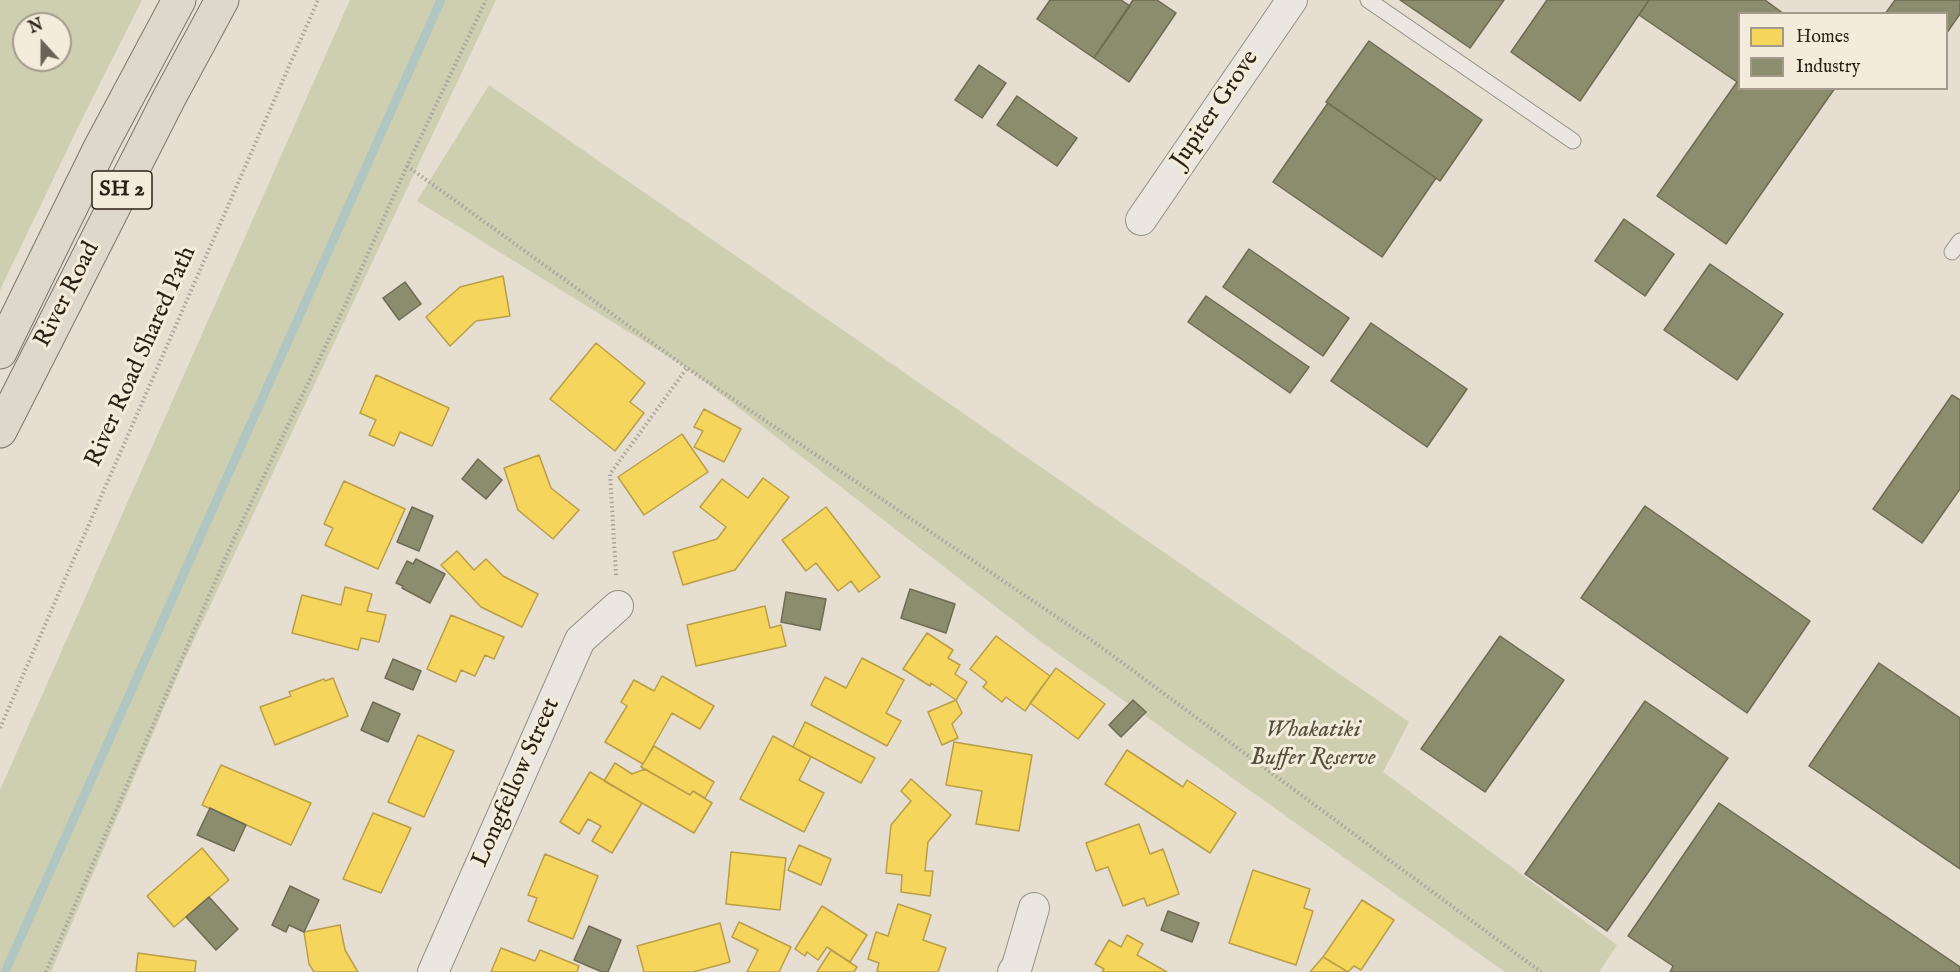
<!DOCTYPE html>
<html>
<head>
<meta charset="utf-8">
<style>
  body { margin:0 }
  #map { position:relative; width:1960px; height:972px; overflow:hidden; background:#e6ded0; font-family:"IM FELL English",serif }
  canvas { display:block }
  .legend { position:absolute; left:1738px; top:12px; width:210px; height:78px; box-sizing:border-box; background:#f4ecdb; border:2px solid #a39a8c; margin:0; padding:8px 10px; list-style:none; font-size:18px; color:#2a1f15 }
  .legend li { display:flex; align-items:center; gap:12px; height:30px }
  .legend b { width:30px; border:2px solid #a39a8c }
  .north { position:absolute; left:12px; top:12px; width:60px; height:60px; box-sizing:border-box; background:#f4ecdb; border:2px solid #a39a8c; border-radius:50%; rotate:339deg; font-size:16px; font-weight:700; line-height:24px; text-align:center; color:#2a1f15 }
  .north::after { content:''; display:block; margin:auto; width:21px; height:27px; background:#6c6256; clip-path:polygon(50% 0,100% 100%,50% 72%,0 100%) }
</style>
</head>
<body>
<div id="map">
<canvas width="1960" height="972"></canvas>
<ul class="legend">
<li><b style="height:16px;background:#f6d55c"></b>Homes</li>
<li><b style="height:16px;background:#8c8c6e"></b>Industry</li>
</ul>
<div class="north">N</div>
</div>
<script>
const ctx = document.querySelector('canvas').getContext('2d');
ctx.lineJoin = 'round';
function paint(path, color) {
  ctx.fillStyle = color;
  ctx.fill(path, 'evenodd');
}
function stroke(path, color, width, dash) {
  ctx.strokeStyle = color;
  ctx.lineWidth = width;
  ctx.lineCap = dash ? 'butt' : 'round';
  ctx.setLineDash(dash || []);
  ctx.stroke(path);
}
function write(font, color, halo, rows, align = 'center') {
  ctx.font = font + ' "IM FELL English",serif';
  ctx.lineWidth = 6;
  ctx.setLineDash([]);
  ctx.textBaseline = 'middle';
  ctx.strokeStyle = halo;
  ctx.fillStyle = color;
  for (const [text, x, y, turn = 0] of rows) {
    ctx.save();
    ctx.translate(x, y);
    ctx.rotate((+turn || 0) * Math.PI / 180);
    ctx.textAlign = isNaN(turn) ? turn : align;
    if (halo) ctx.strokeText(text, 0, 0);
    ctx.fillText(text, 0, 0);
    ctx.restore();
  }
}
paint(new Path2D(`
  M0 0H142L82 119 0 290ZM24 24H60V60H24Z
  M350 0H496L184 661 51 972H0V790Z
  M489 85 1409 722 1383 772 1617 945 1599 972H1505L1040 641 687 368 417 201Z`), '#cdcfb0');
const homes = new Path2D(`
  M503 276 510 316 476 321 450 346 426 317 460 287Z
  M596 343 645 383 630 402 644 413 615 451 550 399Z
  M376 375 449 408 432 446 400 432 394 446 369 435 376 420 360 413Z
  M704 409 741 429 724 462 694 447 703 431 694 427Z
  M682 434 708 472 644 515 618 477Z
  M539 455 551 488 579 510 553 539 518 510 504 468Z
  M763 478 789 497 735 570 683 585 673 552 717 539 726 527 700 507 722 479 748 498Z
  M344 481 405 509 378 569 325 545 333 528 324 524Z
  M826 507 880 577 859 592 851 581 838 591 816 563 806 571 782 540Z
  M457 551 474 570 486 559 503 576 538 594 522 627 481 607 441 565Z
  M345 587 372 594 367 611 386 615 379 642 361 638 358 650 292 633 302 595 341 605Z
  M765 606 770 628 781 625 786 646 696 666 687 625Z
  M451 615 504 637 494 659 485 655 475 676 461 670 456 682 427 669Z
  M927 633 953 650 948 658 960 665 955 674 967 682 956 700 931 683 930 686 903 669Z
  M996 636 1050 676 1025 711 1006 697 1002 702 983 687 987 682 970 669Z
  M862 658 904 680 886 713 901 721 887 746 811 705 825 677 846 688Z
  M1056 668 1105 704 1078 739 1030 703Z
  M662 676 714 706 700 729 672 713 643 764 605 742 627 706 621 702 634 680 654 691Z
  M333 678 348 716 275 745 260 707 291 696 289 692 324 679 325 681Z
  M956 700 962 713 952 724 958 738 942 745 928 712Z
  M805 722 875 758 861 783 793 747Z
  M418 735 454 751 424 817 388 802Z
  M773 736 811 757 799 780 824 793 804 832 740 799Z
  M954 742 1032 755 1019 831 976 824 982 791 946 785Z
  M654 746 714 782 705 798 693 791 690 795 641 767Z
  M1127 750 1183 787 1187 780 1236 813 1210 853 1105 784Z
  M615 763 632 774 645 769 690 795 693 791 712 803 694 833 604 781Z
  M221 765 311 803 291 845 202 805Z
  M590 772 642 803 612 853 592 841 601 826 588 819 579 834 560 822Z
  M911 779 951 815 928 842 925 871H933L930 896 901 892 902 875 886 873 891 825 911 801 901 791Z
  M373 813 411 828 381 893 343 879Z
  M1139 824 1150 854 1163 849 1179 894 1147 906 1144 898 1123 906 1108 867 1096 871 1086 843Z
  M799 845 831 859 821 885 788 870Z
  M202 848 229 880 174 927 147 896Z
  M731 852 786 858 780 910 726 904Z
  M545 854 598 876 573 939 528 921 537 898 528 895Z
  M1253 870 1310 889 1304 908 1313 911 1296 965 1229 943Z
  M1362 900 1394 920 1361 970 1354 966 1348 972 1323 957Z
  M898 904 931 915 923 940 946 948 938 972H880L877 971 879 963 868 959 876 932 888 936Z
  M822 906 867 935 850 962 827 947 818 960 807 952 805 956 795 949Z
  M739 922 791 947 779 972H747L758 950 732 937Z
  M720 923 730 962 693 972H644L637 946Z
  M340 925 345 950 358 972H314L309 964 304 932Z
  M1127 935 1143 944 1137 955 1167 972H1102L1104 969 1095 964 1109 940 1121 947Z
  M501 948 535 961 540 950 579 966 577 972H491Z
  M831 950 857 967 854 972H817Z
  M138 953 196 961 195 972H136Z
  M1323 957 1348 972H1310Z`);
paint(homes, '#f6d55c');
stroke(homes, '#b99e47', 1.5);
const industry = new Path2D(`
  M1050 0H1121L1130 6 1094 58 1037 19Z
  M1133 0H1157L1176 13 1129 82 1094 58Z
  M1400 0H1504L1470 48Z
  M1547 0H1649L1580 101 1511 52Z
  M1649 0H1765L1784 14H1740V88H1835L1726 244 1657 196 1737 82 1639 15Z
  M1895 0H1960V14L1946 34V14H1885Z
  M1369 41 1482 120 1440 181 1326 102Z
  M979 65 1006 83 982 118 955 100Z
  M1017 96 1077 138 1057 166 997 125Z
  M1328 103 1436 178 1382 257 1273 182Z
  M1624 219 1674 254 1645 296 1595 261Z
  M1249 249 1349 318 1323 356 1223 287Z
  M1710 264 1783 314 1737 380 1664 330Z
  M405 282 421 304 399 320 383 298Z
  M1206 296 1309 367 1290 393 1188 322Z
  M1371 323 1467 389 1427 447 1331 381Z
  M1952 395 1960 400V489L1922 543 1873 509Z
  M478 459 502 480 486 499 462 479Z
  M1645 506 1810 621 1747 713 1581 598Z
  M412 507 433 516 419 551 397 542Z
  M416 559 445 574 430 603 402 588 403 586 396 583 407 561 413 564Z
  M910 589 955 604 946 633 901 618Z
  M786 592 826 599 820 630 781 622Z
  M1500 636 1564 680 1485 792 1421 749Z
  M393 659 421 671 413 690 385 678Z
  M1879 663 1960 718V869L1809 766Z
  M1133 700 1146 712 1121 737 1109 725Z
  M1645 701 1728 758 1607 931 1525 874Z
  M373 702 400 714 388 742 361 730Z
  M1719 803 1960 967V972H1670L1673 966 1628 936Z
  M210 808 246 825 234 851 197 835Z
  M290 886 319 900 304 932 289 925 286 932 272 925Z
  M209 897 238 929 216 950 186 917Z
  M1168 911 1199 923 1192 942 1161 930Z
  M589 926 621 940 608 972H602L574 960Z`);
paint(industry, '#8c8c6e');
stroke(industry, '#6f6b53', 1.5);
stroke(new Path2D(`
  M5 972 441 0`), '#b2c6c1', 9);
const service = new Path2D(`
  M1368 0 1573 141
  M1952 252 1960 241`);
const minor = new Path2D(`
  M1141 220 1292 0
  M433 972 580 640 618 606
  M1013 972 1017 966 1034 908`);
const trunk = new Path2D(`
  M0 352 100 148 179 0
  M0 431 168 100 222 0`);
stroke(service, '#958f86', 17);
stroke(minor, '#958f86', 32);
stroke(trunk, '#7b756d', 35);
stroke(new Path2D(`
  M407 166 687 368 1094 642 1541 972
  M616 575 610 474 687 368
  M0 728 318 0
  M46 972 232 543 348 299 407 166 486 0`), '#a7a29c', 4, [1.5, 3]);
stroke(service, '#ebe7e0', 15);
stroke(minor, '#ebe7e0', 30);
stroke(trunk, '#ded7cb', 33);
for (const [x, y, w] of [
  [122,190,60]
]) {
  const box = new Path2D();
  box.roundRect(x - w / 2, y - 19, w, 38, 4.5);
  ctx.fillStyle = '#f4ecdb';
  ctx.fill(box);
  stroke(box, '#2a1f15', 1.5);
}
write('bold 22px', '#2a1f15', null, [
  ["SH 2",122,190]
]);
write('24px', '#2a1f15', '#f4ecdb', [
  ["Jupiter Grove",1216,110,-56],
  ["River Road",68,295,-63],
  ["River Road Shared Path",142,357,-66],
  ["Longfellow Street",517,783,-66]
]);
write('italic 24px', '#55503c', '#f4ecdb', [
  ["Whakatiki",1313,731],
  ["Buffer Reserve",1313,759]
]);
</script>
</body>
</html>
